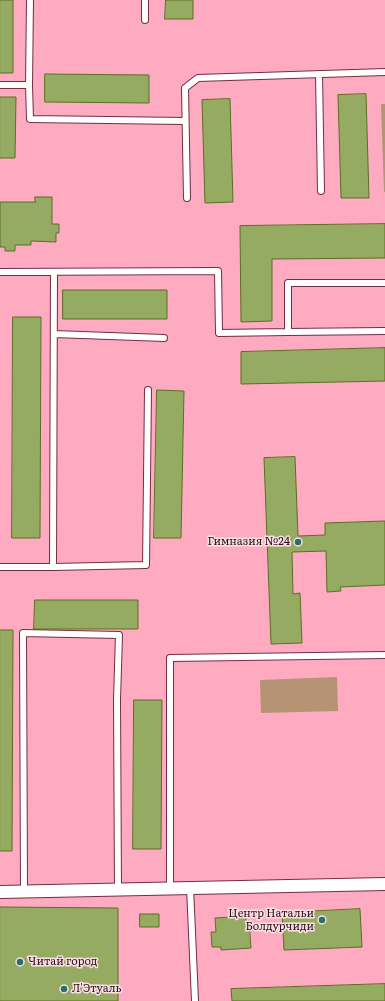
<!DOCTYPE html>
<html>
<head>
<meta charset="utf-8">
<style>
  body { margin:0 }
  canvas { display:block; background:#feabc1 }
</style>
</head>
<body>
<canvas width="385" height="1001"></canvas>
<script>
const ctx = document.querySelector('canvas').getContext('2d');
ctx.lineJoin = 'round';
function paint(path, color) {
  ctx.fillStyle = color;
  ctx.fill(path, 'evenodd');
}
function stroke(path, color, width, dash) {
  ctx.strokeStyle = color;
  ctx.lineWidth = width;
  ctx.lineCap = dash ? 'butt' : 'round';
  ctx.setLineDash(dash || []);
  ctx.stroke(path);
}
function write(font, color, halo, rows, align = 'center') {
  ctx.font = font + ' Literata,serif';
  ctx.lineWidth = 3;
  ctx.setLineDash([]);
  ctx.textBaseline = 'middle';
  ctx.strokeStyle = halo;
  ctx.fillStyle = color;
  for (const [text, x, y, turn = 0] of rows) {
    ctx.save();
    ctx.translate(x, y);
    ctx.rotate((+turn || 0) * Math.PI / 180);
    ctx.textAlign = isNaN(turn) ? turn : align;
    if (halo) ctx.strokeText(text, 0, 0);
    ctx.fillText(text, 0, 0);
    ctx.restore();
  }
}
paint(new Path2D(`
  M381 104H385V192H384Z
  M337 677 338 711 261 713 260 680Z`), '#b59375');
const building = new Path2D(`
  M0 0H13V73H0Z
  M166 0H193V19H165Z
  M45 74 149 75V103L45 102Z
  M366 94 369 198H341L338 95Z
  M0 97H16L15 158H0Z
  M230 99 233 202 205 203 202 100Z
  M35 197H52V224H59V233H56V242L31 241V245H15V251H5V247H0V202H35Z
  M385 224V258L272 259V321L241 322 240 226Z
  M63 290H167V319H63Z
  M13 317H41L40 538H12Z
  M385 348V381L241 384V352Z
  M157 390 184 391 181 538H154Z
  M295 457 298 536 325 535V523L385 521V585L340 587 341 591 327 592 326 551 292 552 293 594 300 593 302 643 271 644 264 458Z
  M35 600H138V629H34Z
  M0 630H13L12 851H0Z
  M134 700H162L161 849H133Z
  M0 907 118 908V1001H0Z
  M360 909 362 947 284 950 282 913Z
  M246 912V922L249 921 251 948 221 950V947H212L211 932H216L215 918 231 917V913Z
  M140 914H159V927H140Z
  M385 984V1001H232L231 989Z`);
paint(building, '#95ab61');
stroke(building, '#5b6e24', 1);
const lane = new Path2D(`
  M145 20V0
  M319 74 321 191
  M0 85H29L30 119 185 121
  M29 85 30 0
  M187 198 185 88 198 78 385 72
  M0 272 218 271 219 333 288 332
  M385 283H288V332L385 331
  M54 334 164 338
  M0 567H53L54 272
  M53 567 146 565 148 390
  M190 887 195 1001
  M170 888V658L385 655
  M24 891 23 633 119 635 117 700 118 889`);
const street = new Path2D(`
  M0 892 385 884`);
stroke(lane, '#732d44', 8);
stroke(street, '#732d44', 14);
stroke(lane, '#fff', 6);
stroke(street, '#fff', 12);
for (const [x, y, r, color] of [
  [298,542,4,"#296f65"],
  [322,920,4,"#296f65"],
  [20,962,4,"#296f65"],
  [64,989,4,"#296f65"]
]) {
  const dot = new Path2D();
  dot.arc(x, y, r, 0, 2 * Math.PI);
  ctx.fillStyle = color;
  ctx.fill(dot);
  stroke(dot, '#fadfe5', 1.5);
}
write('11px', '#2d0f19', '#fadfe5', [
  ["Гимназия №24",290,542],
  ["Центр Натальи",314,914],
  ["Болдурчиди",314,927],
  ["Читай город",28,962,"left"],
  ["Л'Этуаль",72,989,"left"]
], 'right');
</script>
</body>
</html>
